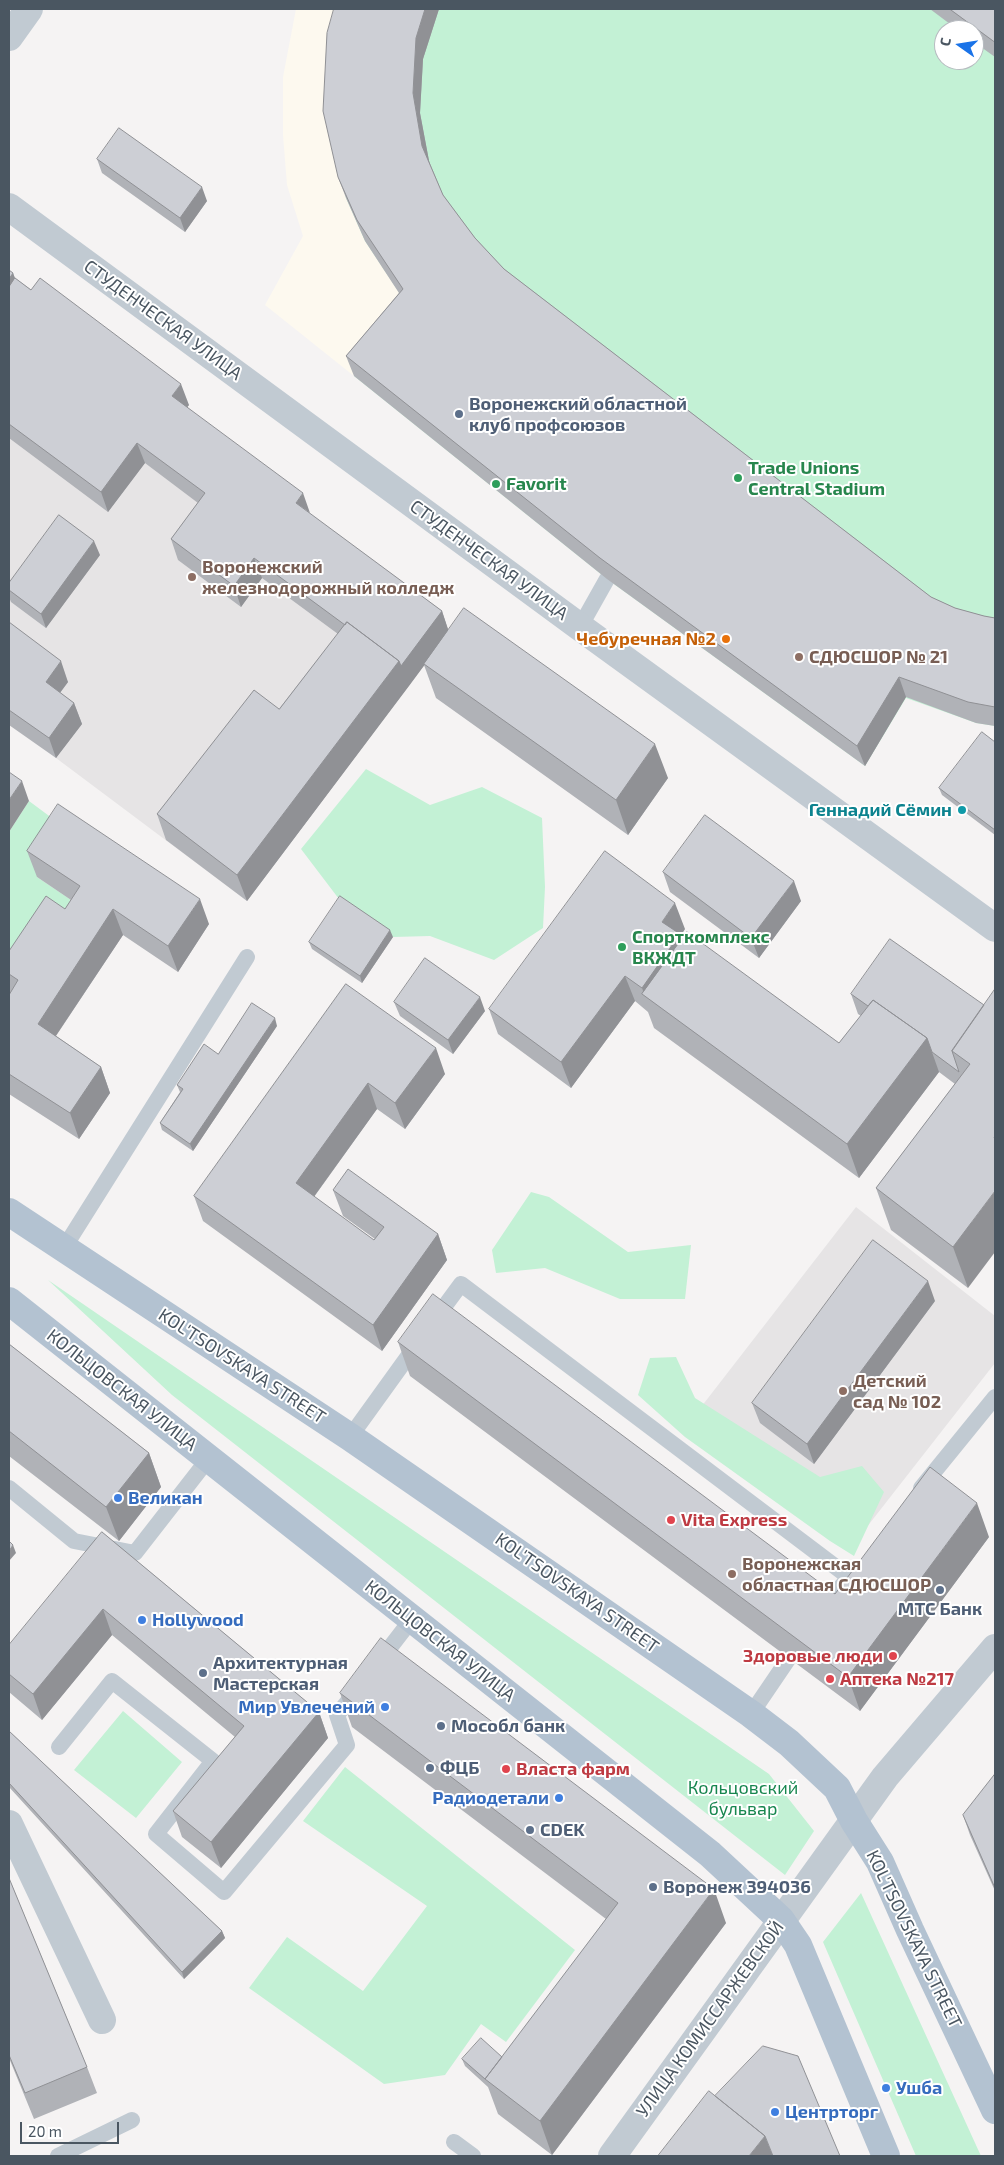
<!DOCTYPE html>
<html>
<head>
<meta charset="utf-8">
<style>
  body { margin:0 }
  #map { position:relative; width:1004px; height:2165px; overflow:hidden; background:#f5f3f3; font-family:"Exo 2",sans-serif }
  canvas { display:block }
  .frame { position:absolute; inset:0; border:10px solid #4a5661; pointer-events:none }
  .north { position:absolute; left:934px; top:20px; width:50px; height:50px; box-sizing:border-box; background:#fff; border:1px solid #b7bbc0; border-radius:50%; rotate:283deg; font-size:14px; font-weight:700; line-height:20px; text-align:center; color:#4a5661 }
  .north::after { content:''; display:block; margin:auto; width:18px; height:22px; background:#1a73e8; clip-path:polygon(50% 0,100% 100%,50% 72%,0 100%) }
  .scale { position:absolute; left:20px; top:2122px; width:99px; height:22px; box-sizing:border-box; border:2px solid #4a5661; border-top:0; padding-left:6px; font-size:15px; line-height:18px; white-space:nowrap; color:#4a5661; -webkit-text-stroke:4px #fff; paint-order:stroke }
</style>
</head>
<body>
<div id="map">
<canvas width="1004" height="2165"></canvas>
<div class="frame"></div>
<div class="north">С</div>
<div class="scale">20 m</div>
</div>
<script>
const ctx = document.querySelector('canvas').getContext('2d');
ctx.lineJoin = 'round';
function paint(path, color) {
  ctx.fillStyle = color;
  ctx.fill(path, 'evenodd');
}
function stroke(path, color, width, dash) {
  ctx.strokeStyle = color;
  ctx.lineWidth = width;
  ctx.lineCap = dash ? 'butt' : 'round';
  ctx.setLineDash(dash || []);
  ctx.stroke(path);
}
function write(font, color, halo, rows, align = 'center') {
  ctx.font = font + ' "Exo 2",sans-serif';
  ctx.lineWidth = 4;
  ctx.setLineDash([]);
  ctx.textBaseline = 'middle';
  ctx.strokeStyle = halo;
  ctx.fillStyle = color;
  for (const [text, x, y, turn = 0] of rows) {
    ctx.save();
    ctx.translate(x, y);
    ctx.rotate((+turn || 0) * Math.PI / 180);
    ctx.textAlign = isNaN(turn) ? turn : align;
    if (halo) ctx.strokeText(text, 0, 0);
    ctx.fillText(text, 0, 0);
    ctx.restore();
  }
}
paint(new Path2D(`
  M296 9H347L330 131 346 198 365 241 410 309 354 376 265 305 303 236 287 185 283 135V77Z`), '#fdf9ef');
paint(new Path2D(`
  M9 289 310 513 303 523 449 632 247 901 56 758 9 637Z
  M856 1207 995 1316V1363L852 1546 691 1420Z`), '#e6e4e5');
paint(new Path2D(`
  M347 9H995V726L976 723 906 698 865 766 607 579 354 376 410 309 365 241 346 198 330 131ZM944 30H974V60H944Z
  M366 769 430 805 482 787 542 818 545 887 543 928 494 960 430 936 393 937 342 903 301 849Z
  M29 801 68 830 37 877 89 912 9 991V832Z
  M531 1192 549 1197 628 1252 691 1245 685 1299H620L545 1268 496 1273 492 1250Z
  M48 1280 769 1774 814 1831 785 1875 172 1395Z
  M676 1357 695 1398 820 1477 862 1466 884 1492 854 1556 830 1541 685 1437 638 1395 650 1358Z
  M123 1711 182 1762 136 1818 74 1770Z
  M345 1767 575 1950 506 2042 481 2024 445 2075 384 2084 249 1988 287 1937 363 1991 427 1906 303 1821Z
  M861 1893 981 2156H916L823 1942Z`), '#c3f1d5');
stroke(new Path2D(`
  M580 627 607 579
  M64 1248 247 957
  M433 1322 461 1284 849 1577 822 1610
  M350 1437 417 1344
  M9 1488 74 1541 135 1553 209 1458
  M921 1488 995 1397
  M378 1663 412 1619
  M751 1714 789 1658
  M59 1747 112 1681 213 1761 156 1834 224 1892 347 1745 337 1715 357 1690
  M454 2142 473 2156
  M58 2156 132 2120`), '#c1cad2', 16);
stroke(new Path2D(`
  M9 37 29 9
  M9 207 580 627 995 928
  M9 1824 102 2020`), '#c1cad2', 28);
stroke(new Path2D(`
  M612 2156 885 1777 995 1648`), '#c1cad2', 28);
stroke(new Path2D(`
  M9 1212 350 1437 751 1714 789 1743 837 1788 854 1821 880 1862 910 1930 995 2110
  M9 1301 710 1854 781 1920 798 1945 886 2156`), '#b3c2d1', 28);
paint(new Path2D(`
  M334 9H439L423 59 420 113 429 161 443 195 475 238 504 269 931 597 955 608 984 616 995 618V726L976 723 906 697 865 766 607 579 354 376 346 356 399 293 365 241 346 198 338 177Z
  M930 9H995V57L974 42V30H958Z
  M97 159 207 201 185 232 102 173Z
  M9 270 13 273 15 278 189 405 187 407 310 514 442 611 448 630 668 778 628 835 436 698 424 665 247 901 166 840 157 814 279 709 338 634 262 578 241 607 178 560 171 539 198 503 145 463 108 512 9 438Z
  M100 555 46 628 11 602 9 597V583Z
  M9 622 68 682 60 693 74 703 82 724 56 758 9 725Z
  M995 742V835L942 795 939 788Z
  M27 851 209 924 178 972 123 935 56 1036 101 1067 110 1093 79 1139 9 1094V951L65 909 71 900 37 877Z
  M663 872 801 901 759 958 670 892Z
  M685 929 681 935 682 939 839 1043 861 1016 858 1014 851 994 984 1005 968 1288 891 1230 876 1188 955 1084 939 1072 859 1178 654 1028 648 1012 635 1001 571 1088 498 1034 489 1009Z
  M393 937 362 983 312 949 309 942Z
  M346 984 445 1074 405 1129 377 1109 314 1197 374 1240 375 1239 343 1216 333 1190 438 1234 447 1260 382 1351 203 1221 194 1196Z
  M394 1002 485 1011 453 1054 400 1016Z
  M277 1026 193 1151 162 1130 160 1123 180 1092 177 1085 218 1054Z
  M935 1301 814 1464 760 1423 752 1403Z
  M398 1342 835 1594 989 1537 860 1711 410 1376Z
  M9 1344 149 1453 161 1487 119 1541 9 1456Z
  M102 1532 319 1712 328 1738 221 1868 182 1837 173 1811 235 1737 112 1635 42 1720 9 1692V1674Z
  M340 1693 726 1923 552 2155 498 2114 488 2087 465 2066 462 2059 502 2057 606 1919 352 1727Z
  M9 1731 222 1931 225 1938 184 1979 9 1787Z
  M995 1774V1891L970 1835 963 1815Z
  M9 1878 87 2067 97 2093 34 2119 9 2058Z`), '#b0b2b7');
paint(new Path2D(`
  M425 9H439L423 59 420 113 430 166 422 146 413 93 416 38Z
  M202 187 207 201 185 232 180 218Z
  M13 273 22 299 9 318V279Z
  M181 384 189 405 180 416 172 396Z
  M137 443 145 463 108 512 101 492Z
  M303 493 310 513 296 503Z
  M94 541 100 555 46 628 41 614Z
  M254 558 262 578 241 607 234 586Z
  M442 611 449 632 409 686 247 901 237 875 399 661Z
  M61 661 68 682 53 702 46 682Z
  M899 677 906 697 865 766 857 746Z
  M74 703 82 724 56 758 49 738Z
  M655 744 668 778 628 835 616 800Z
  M22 781 29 801 9 832V800Z
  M794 881 801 901 759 958 751 938Z
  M200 899 209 924 178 972 168 946Z
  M675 903 685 929 681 935 690 960 645 996 642 988 662 922Z
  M113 909 123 935 47 1049 38 1024Z
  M390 930 393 937 362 983 360 976Z
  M625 976 635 1001 571 1088 561 1062Z
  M480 997 485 1011 453 1054 448 1040Z
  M275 1018 277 1026 193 1151 190 1144Z
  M927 1038 939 1072 859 1178 847 1144Z
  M436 1048 445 1074 405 1129 395 1103Z
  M101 1067 110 1093 79 1139 70 1113Z
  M368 1083 377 1109 305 1209 296 1183Z
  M995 1191V1252L968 1288 953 1247Z
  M438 1234 447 1260 382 1351 373 1325Z
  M928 1281 935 1301 814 1464 807 1444Z
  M149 1453 161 1487 119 1541 106 1507Z
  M977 1503 989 1537 860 1711 848 1677Z
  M13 1545 16 1553 9 1561V1551Z
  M103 1609 112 1635 42 1720 33 1694Z
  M319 1712 328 1738 221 1868 211 1842Z
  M714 1889 726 1923 552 2155 540 2121Z
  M222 1931 225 1938 184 1979 182 1972Z
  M765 2136 773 2156H749Z`), '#909195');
const building = new Path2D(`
  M334 9H425L416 38 413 93 422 146 443 195 475 238 504 269 931 597 955 608 984 616 995 618V707L968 702 899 677 857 746 600 558 346 356 403 289 357 220 338 177 323 111 327 33Z
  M950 9H995V42Z
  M119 128 202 187 180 218 97 159Z
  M9 270 13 273 9 279Z
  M15 278 31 290 40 278 181 384 172 396 303 493 296 503 442 611 401 666 399 661 347 622 345 625 254 558 234 586 171 539 205 493 137 443 101 492 9 424V287Z
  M59 515 94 541 41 614 9 590V583Z
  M464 608 655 744 616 800 424 664Z
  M9 622 61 661 46 682 74 703 49 738 9 710Z
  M347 622 399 661 237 875 157 814 254 690 279 709Z
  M982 732 995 742V830L939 788Z
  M9 772 22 781 9 800Z
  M58 804 200 899 168 946 113 909 38 1024 101 1067 70 1113 9 1074V995L18 980 9 974V951L46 896 65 909 80 886 27 851Z
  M705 815 794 881 751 938 663 872Z
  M605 851 675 903 662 922 680 934 642 988 625 976 561 1062 489 1009Z
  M340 896 390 930 360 976 309 942Z
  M687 932 839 1043 873 1000 927 1038 847 1144 642 994Z
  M890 939 984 1005 952 1051 959 1072 932 1052 927 1038 873 1000 868 1006 851 994Z
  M425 958 480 997 448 1040 394 1002Z
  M346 984 436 1048 395 1103 368 1083 296 1183 374 1240 384 1227 333 1190 348 1169 438 1234 373 1325 194 1196Z
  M995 989V1136L994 1138 995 1139V1191L953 1247 876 1188 970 1064 952 1051Z
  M252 1003 275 1018 190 1144 160 1123 183 1089 177 1085 204 1044 218 1054Z
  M873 1240 928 1281 807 1444 752 1403Z
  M433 1294 835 1594 930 1467 977 1503 848 1677 398 1342Z
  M9 1344 149 1453 106 1507 9 1431Z
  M102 1532 319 1712 211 1842 173 1811 244 1726 103 1609 33 1694 9 1674V1645Z
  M9 1541 13 1545 9 1551Z
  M381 1638 714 1889 540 2121 485 2079 618 1903 340 1693Z
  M9 1731 222 1931 182 1972 9 1783Z
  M995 1774V1888L963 1815Z
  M9 1878 87 2067 25 2093 9 2055Z
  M481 2038 502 2057 485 2079 462 2059Z
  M763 2046 798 2056 840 2156H773L765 2136 715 2096Z
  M709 2091 765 2136 749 2156H658Z`);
paint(building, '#cdcfd5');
stroke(building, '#909195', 1);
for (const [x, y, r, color] of [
  [459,414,5,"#5c6f8a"],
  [738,478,5,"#2e9e5b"],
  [496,484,5,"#2e9e5b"],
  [192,577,5,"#8d6e63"],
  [726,639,5,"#e8710a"],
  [799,657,5,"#8d6e63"],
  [962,810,5,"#0f9aa8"],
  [622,947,5,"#2e9e5b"],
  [843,1391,5,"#8d6e63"],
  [118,1498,5,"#3f7fe0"],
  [671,1520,5,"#e0444e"],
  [732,1574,5,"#8d6e63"],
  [940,1590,5,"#5c6f8a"],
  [142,1620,5,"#3f7fe0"],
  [893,1656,5,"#e0444e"],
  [203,1673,5,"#5c6f8a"],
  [830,1679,5,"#e0444e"],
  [385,1707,5,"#3f7fe0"],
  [441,1726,5,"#5c6f8a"],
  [430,1768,5,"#5c6f8a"],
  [506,1769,5,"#e0444e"],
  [559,1798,5,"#3f7fe0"],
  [530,1830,5,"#5c6f8a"],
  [653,1887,5,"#5c6f8a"],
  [886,2088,5,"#3f7fe0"],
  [775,2112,5,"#3f7fe0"]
]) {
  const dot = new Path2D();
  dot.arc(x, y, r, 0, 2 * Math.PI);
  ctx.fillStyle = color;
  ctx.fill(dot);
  stroke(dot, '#fff', 2);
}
write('18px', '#4a5661', '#fff', [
  ["СТУДЕНЧЕСКАЯ УЛИЦА",163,320,36],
  ["СТУДЕНЧЕСКАЯ УЛИЦА",489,560,36],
  ["KOL'TSOVSKAYA STREET",242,1366,33],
  ["КОЛЬЦОВСКАЯ УЛИЦА",122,1390,38],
  ["KOL'TSOVSKAYA STREET",577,1593,35],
  ["КОЛЬЦОВСКАЯ УЛИЦА",440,1641,38],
  ["KOL'TSOVSKAYA STREET",914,1939,64],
  ["УЛИЦА КОМИССАРЖЕВСКОЙ",710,2019,-54]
]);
write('bold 18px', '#4e5e75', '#fff', [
  ["Воронежский областной",469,404],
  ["клуб профсоюзов",469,425],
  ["МТС Банк",940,1609,"center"],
  ["Архитектурная",213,1663],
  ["Мастерская",213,1684],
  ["Мособл банк",451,1726],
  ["ФЦБ",440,1768],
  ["CDEK",540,1830],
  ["Воронеж 394036",663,1887]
], 'left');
write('bold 18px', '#27864d', '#fff', [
  ["Trade Unions",748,468],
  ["Central Stadium",748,489],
  ["Favorit",506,484],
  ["Спорткомплекс",632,937],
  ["ВКЖДТ",632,958]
], 'left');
write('bold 18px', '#785e54', '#fff', [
  ["Воронежский",202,567],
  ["железнодорожный колледж",202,588],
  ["СДЮСШОР № 21",809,657],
  ["Детский",853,1381],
  ["сад № 102",853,1402],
  ["Воронежская",742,1564],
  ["областная СДЮСШОР",742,1585]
], 'left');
write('bold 18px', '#c56008', '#fff', [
  ["Чебуречная №2",716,639]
], 'right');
write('bold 18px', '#0d838f', '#fff', [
  ["Геннадий Сёмин",952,810]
], 'right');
write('bold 18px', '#366cbe', '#fff', [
  ["Великан",128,1498],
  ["Hollywood",152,1620],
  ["Мир Увлечений",375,1707,"right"],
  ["Радиодетали",549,1798,"right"],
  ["Ушба",896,2088],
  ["Центрторг",785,2112]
], 'left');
write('bold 18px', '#be3a42', '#fff', [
  ["Vita Express",681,1520],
  ["Здоровые люди",883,1656,"right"],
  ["Аптека №217",840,1679],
  ["Власта фарм",516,1769]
], 'left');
write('18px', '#17864f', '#fff', [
  ["Кольцовский",743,1788],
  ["бульвар",743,1809]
]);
</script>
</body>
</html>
